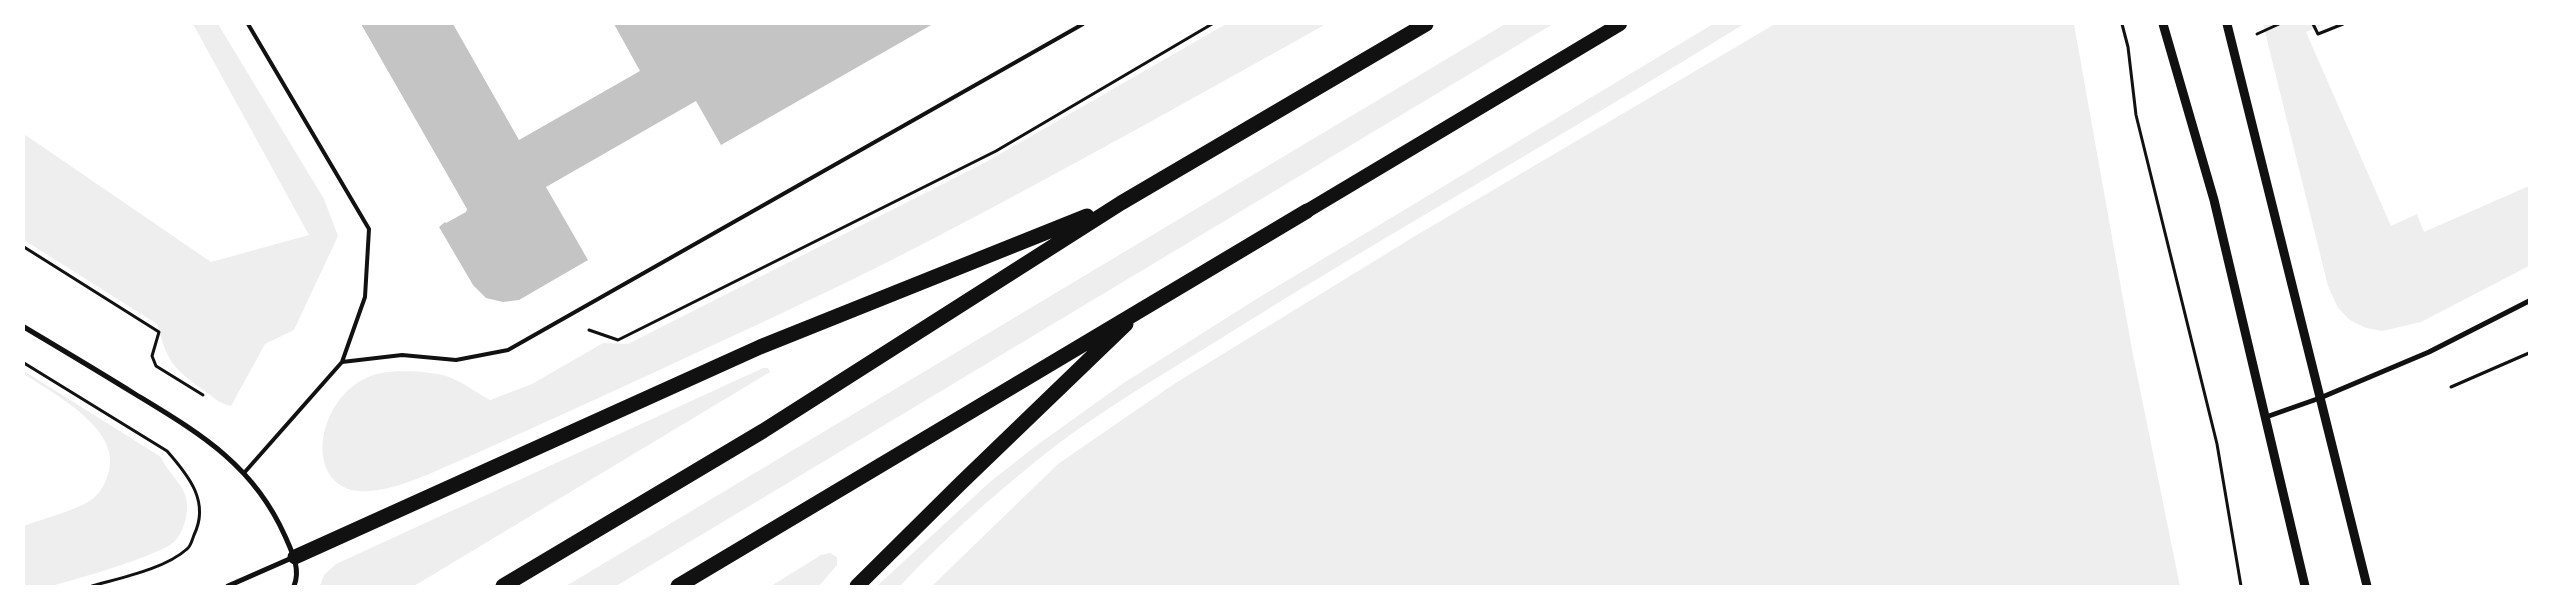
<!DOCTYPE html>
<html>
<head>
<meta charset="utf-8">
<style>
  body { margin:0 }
  #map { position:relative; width:2553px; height:610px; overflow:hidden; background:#fff; font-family:Cabin,sans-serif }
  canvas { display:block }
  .frame { position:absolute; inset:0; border:25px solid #fff; pointer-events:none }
</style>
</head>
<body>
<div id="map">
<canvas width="2553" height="610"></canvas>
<div class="frame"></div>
</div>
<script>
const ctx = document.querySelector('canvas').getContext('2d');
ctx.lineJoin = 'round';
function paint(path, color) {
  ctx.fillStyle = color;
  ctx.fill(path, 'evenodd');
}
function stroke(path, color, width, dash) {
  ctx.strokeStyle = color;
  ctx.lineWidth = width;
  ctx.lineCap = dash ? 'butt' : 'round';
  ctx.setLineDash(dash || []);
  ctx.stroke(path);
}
paint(new Path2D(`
  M193 24H218L324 199 338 236 294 330 265 344 231 406C218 403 213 397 202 389 170 366 168 361 157 324L24 240V134L211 262 309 235Z
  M1226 24H1326C1192 99 1056 175 919 246 824 295 726 339 629 384 576 408 522 433 468 457 439 469 409 485 378 490 296 505 312 387 381 373 397 370 433 371 449 377 463 382 477 393 490 400L532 384 603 343 628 344 988 161Z
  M1505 24H1553L616 586H566Z
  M1713 24H1744C1575 129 1400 226 1231 332 1166 373 1095 413 1035 462 988 500 941 542 900 586H877L990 482 1033 448 1122 384 1258 298Z
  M1775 24H2074L2133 355 2180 586H932L1058 464 1174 384 1420 233Z
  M2263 24H2326L2306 32 2391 226 2417 214 2424 232 2529 186V266L2421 322 2382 331 2366 328 2350 320 2338 308 2328 286Z
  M763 368H768L770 372 414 586H320L324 575 336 564Z
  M24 371 161 457C168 474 185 484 187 503 188 516 183 533 174 542 158 556 74 580 51 586 42 588 32 586 24 586V526C42 519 77 510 91 500 101 493 106 482 109 471 120 428 54 394 24 374Z
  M830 553 837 557V565L819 586H771L821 555Z`), '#eee');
paint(new Path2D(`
  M361 24H453L519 140 640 71 614 24H933L721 145 696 101 546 187 588 260 519 300 503 302 486 298 473 285 439 227 445 222 446 223 466 212 467 209Z`), '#c4c4c4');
stroke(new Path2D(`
  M2122 24 2128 47 2136 115 2217 444 2241 586
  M2313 24 2318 34 2343 24
  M2257 34 2279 24
  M24 247 159 332 152 356 156 366 203 395
  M589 330 618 340 996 151 1212 24
  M24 363 167 451C189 476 210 502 194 535 192 540 191 546 187 549 165 569 120 578 92 586
  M2451 387 2529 353`), '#111', 3);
stroke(new Path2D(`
  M342 362 402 355 456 360 508 350 1083 24
  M244 473 342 362 365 297 369 229 248 24`), '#111', 4);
stroke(new Path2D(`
  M24 327C61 349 98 371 135 394 199 433 253 464 285 536 292 552 301 569 294 586
  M2266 417 2320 398 2429 352 2529 301
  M228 586 294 557`), '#111', 5);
stroke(new Path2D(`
  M2163 24 2214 200 2305 586
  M2227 24 2367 586`), '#111', 9);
stroke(new Path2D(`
  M1307 211 1620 24`), '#111', 14);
stroke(new Path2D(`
  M295 557 760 347 1087 216
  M503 586 763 431 1121 203 1426 24
  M678 586 1307 211
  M857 586 961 483 1126 324`), '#111', 15);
</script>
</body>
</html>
